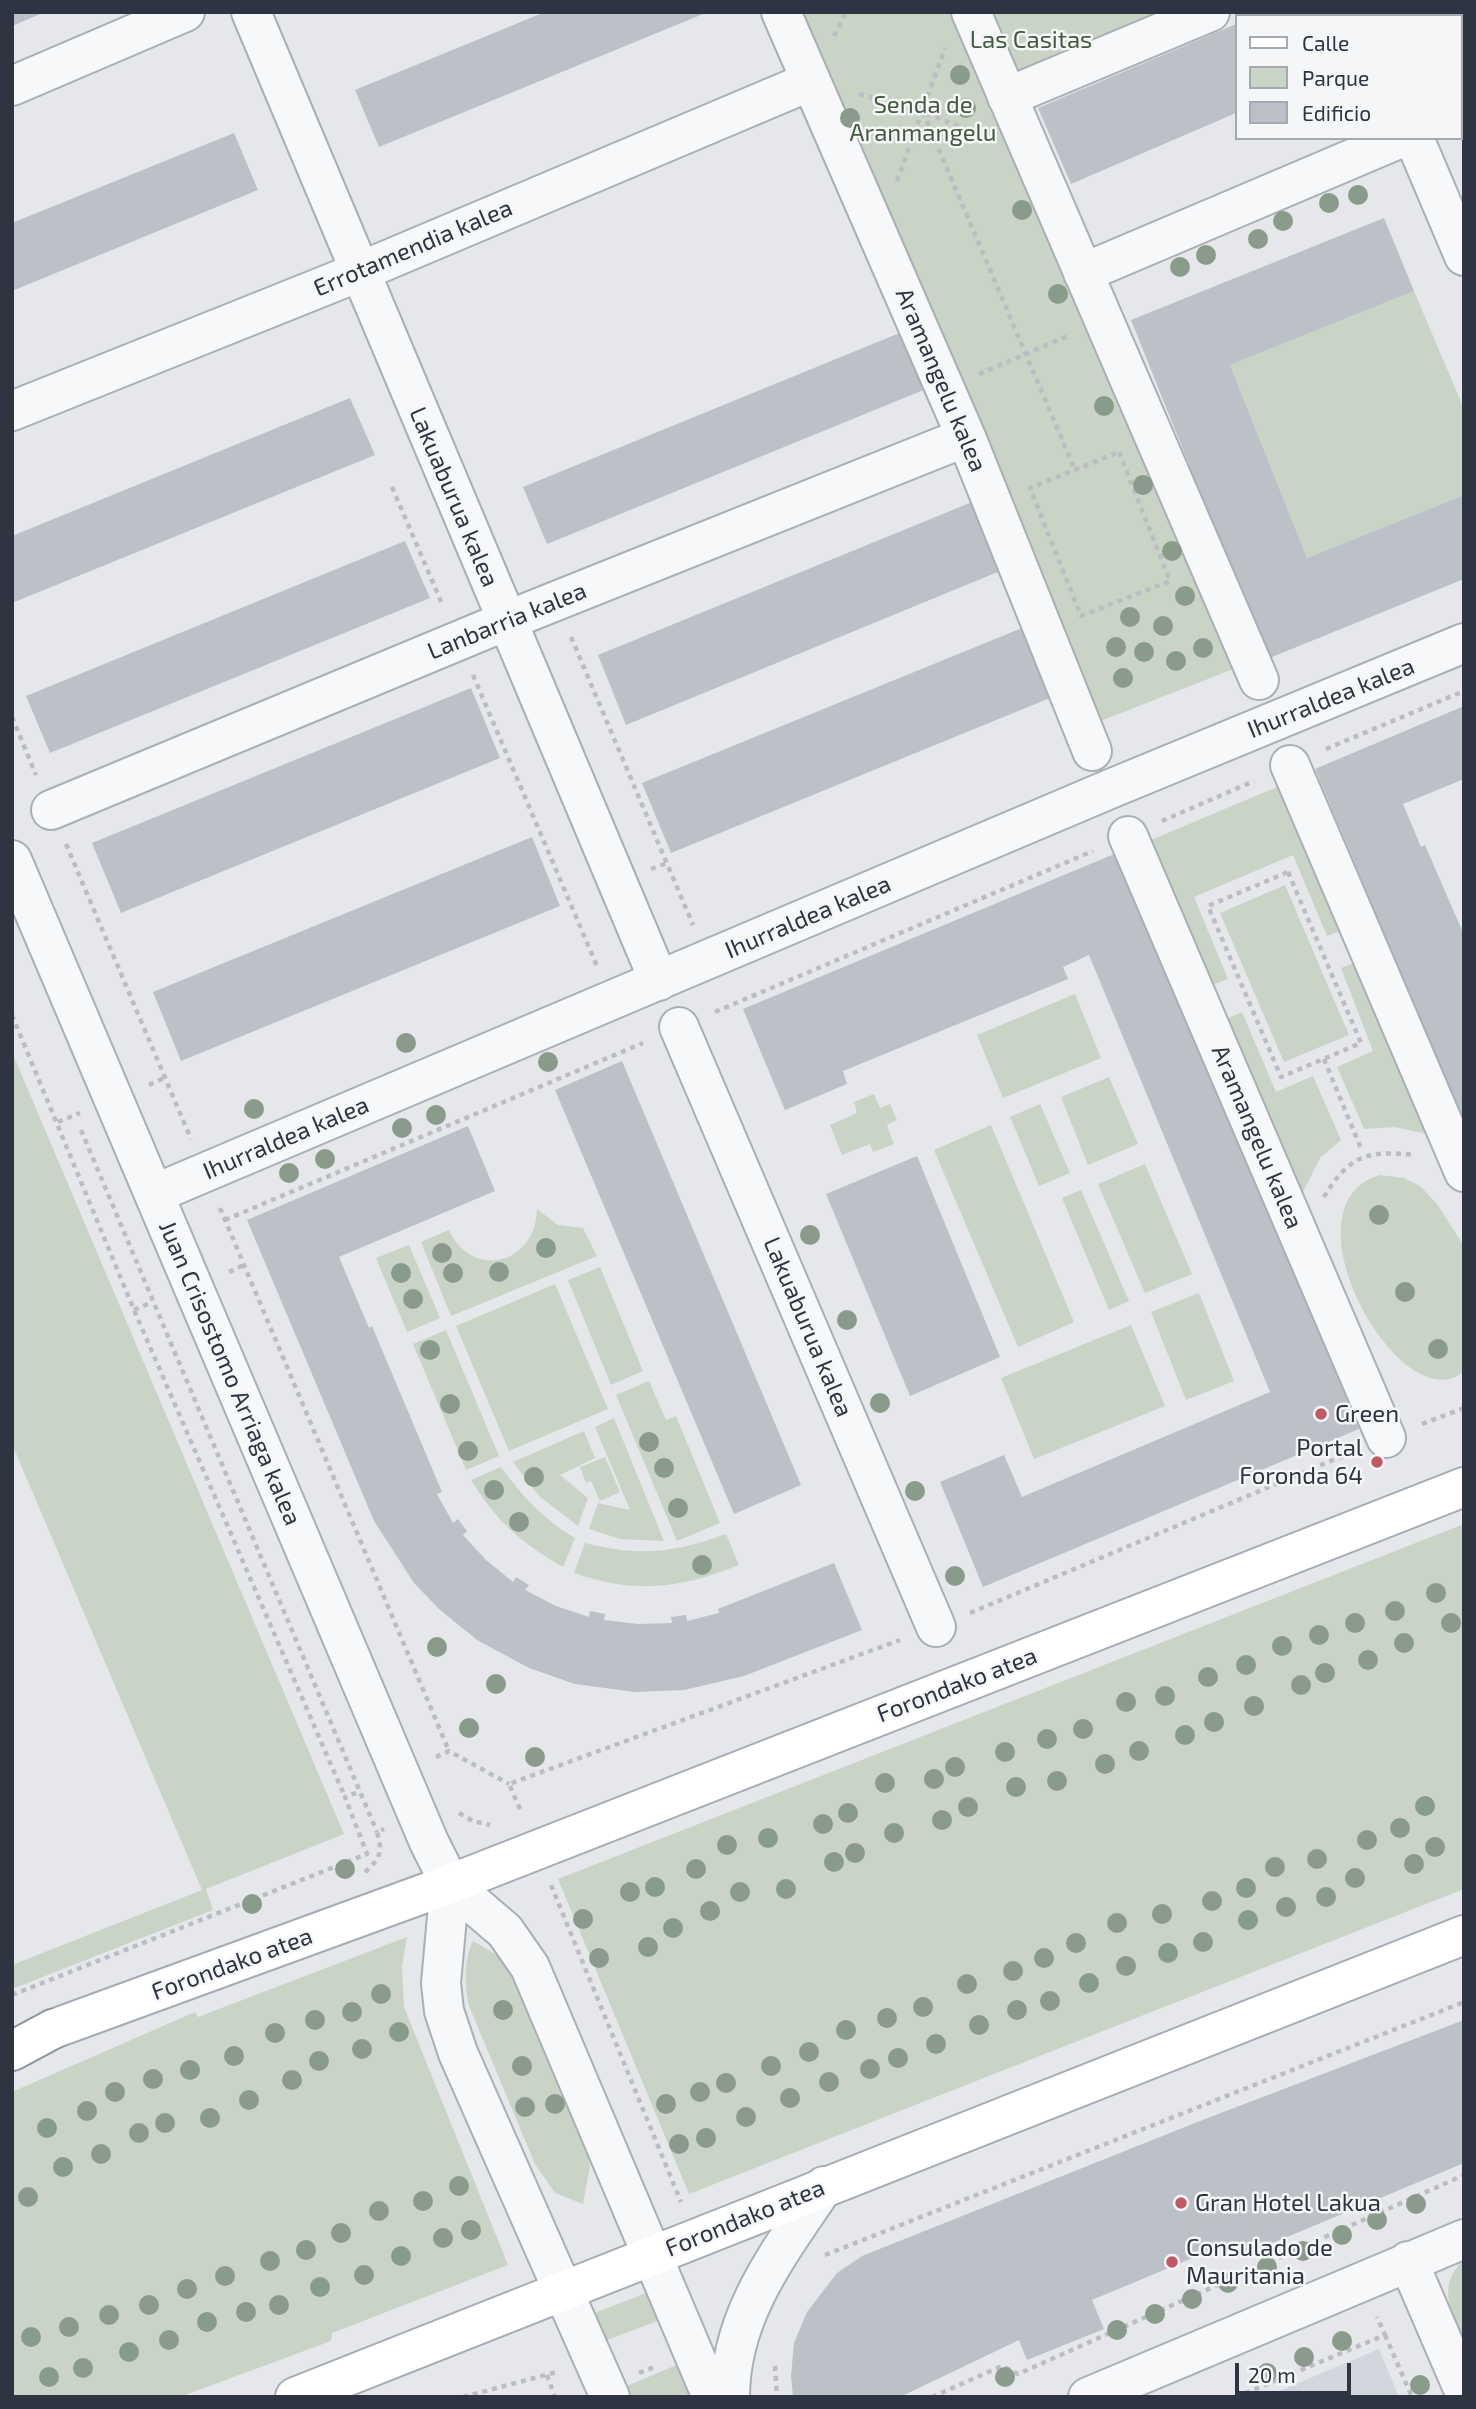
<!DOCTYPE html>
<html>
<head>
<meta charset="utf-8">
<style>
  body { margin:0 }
  #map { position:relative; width:1476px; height:2409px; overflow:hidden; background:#e5e7eb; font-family:"Exo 2",sans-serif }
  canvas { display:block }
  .frame { position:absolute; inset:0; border:14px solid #2e3441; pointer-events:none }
  .legend { position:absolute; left:1235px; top:14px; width:228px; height:126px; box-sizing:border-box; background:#f4f6f8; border:2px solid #a5a8af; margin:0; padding:9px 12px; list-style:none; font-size:21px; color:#2e3441 }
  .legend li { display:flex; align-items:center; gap:14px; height:35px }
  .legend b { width:35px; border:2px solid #a5a8af }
  .scale { position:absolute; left:1235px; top:2363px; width:116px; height:32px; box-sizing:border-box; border:4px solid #2e3441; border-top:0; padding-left:9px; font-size:21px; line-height:24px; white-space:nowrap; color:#2e3441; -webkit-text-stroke:5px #f4f6f8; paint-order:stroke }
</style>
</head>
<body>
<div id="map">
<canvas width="1476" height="2409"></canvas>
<div class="frame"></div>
<ul class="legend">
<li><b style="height:9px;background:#fff"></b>Calle</li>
<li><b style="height:19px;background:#c9d4c7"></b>Parque</li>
<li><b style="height:19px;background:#bcc0c7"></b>Edificio</li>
</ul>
<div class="scale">20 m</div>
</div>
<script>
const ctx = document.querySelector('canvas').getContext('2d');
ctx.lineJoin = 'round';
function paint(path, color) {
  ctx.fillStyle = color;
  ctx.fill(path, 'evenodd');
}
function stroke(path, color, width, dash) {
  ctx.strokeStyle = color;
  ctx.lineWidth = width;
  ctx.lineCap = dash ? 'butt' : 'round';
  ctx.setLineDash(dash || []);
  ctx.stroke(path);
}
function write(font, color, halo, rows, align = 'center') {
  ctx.font = font + ' "Exo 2",sans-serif';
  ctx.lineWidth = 5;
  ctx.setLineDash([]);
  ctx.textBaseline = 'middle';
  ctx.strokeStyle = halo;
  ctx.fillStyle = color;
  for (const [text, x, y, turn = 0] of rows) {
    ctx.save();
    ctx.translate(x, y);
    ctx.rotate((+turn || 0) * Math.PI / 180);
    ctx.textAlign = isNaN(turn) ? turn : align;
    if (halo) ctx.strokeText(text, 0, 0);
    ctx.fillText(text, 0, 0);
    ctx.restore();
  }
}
paint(new Path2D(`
  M1379 2349 1399 2397H1265Z`), '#d3d6dc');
paint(new Path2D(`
  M796 12H959L1236 668 1098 722Z
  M988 12H1168L1015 77Z
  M1414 291 1464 409V495L1307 558 1230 365Z
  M1284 784 1343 930 1327 936 1293 855 1194 897 1228 979 1212 985 1151 840Z
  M1285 885 1349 1035 1284 1062 1220 913Z
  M1357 962 1432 1135 1395 1127 1364 1129 1337 1067 1373 1051 1341 968Z
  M1075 994 1101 1058 1003 1098 977 1035Z
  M1242 1012 1276 1092 1313 1076 1341 1140 1320 1158 1301 1196 1226 1019Z
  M12 1052 344 1834 206 1889 213 1910 12 1989V1965L202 1890 12 1444Z
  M1109 1077 1138 1144 1088 1165 1061 1097Z
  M874 1094 880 1108 890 1104 897 1120 887 1125 894 1144 873 1152 870 1144 842 1155 830 1125 857 1113 854 1102Z
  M1040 1104 1070 1173 1039 1186 1010 1117Z
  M991 1125 1074 1322 1018 1347 934 1150Z
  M1145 1164 1192 1274 1145 1293 1098 1184Z
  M1380 1175 1404 1178 1420 1186 1437 1204 1464 1246V1371C1403 1426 1277 1205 1380 1175Z
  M1081 1190 1129 1301 1109 1310 1062 1198Z
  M537 1209 558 1225 583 1228 597 1256 451 1316 421 1242 449 1230C473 1281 536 1264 537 1209Z
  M409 1245 440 1318 407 1332 376 1258Z
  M600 1267 643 1371 611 1385 568 1280Z
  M555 1284 608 1409 509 1451 456 1326Z
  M1199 1293 1234 1381 1186 1400 1151 1312Z
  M1131 1325 1165 1406 1034 1459 1001 1378Z
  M446 1330 499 1456 466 1470 413 1344Z
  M649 1381 666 1420 676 1416 720 1523 677 1541 616 1395Z
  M614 1418 664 1541 620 1539 589 1529 598 1503 630 1510 595 1427Z
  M584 1431 595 1458 560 1475 588 1498 578 1526 539 1496 513 1462Z
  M605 1457 620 1492 600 1501 591 1481 586 1483 580 1467Z
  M501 1467C522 1496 544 1520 575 1538L563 1567C520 1542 497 1522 471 1480Z
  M1464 1524V1889L689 2194 558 1879Z
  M726 1534 739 1565C680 1589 635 1594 574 1573L585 1543C640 1557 673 1553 726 1534Z
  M407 1937 402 1967 404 2007 508 2265 332 2333 331 2341 180 2397H12V2092L195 2012 198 2017Z
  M473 1941 495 1954 518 1979 585 2138 590 2166 583 2204 555 2193 535 2164 469 2006C465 1983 463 1963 473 1941Z
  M1464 2260V2341C1451 2312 1436 2285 1464 2260Z
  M651 2291 663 2319 607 2340 595 2313Z
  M681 2363 696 2397H631L627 2386Z`), '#c9d4c7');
paint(new Path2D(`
  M12 12H45L12 26Z
  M545 12H708L379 147 355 90Z
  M1236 24V113L1071 184 1038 108Z
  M234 133 258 190 12 291V223Z
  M1384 218 1414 291 1230 365 1307 558 1464 495V579L1267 659 1131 320Z
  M902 332 926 389 547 544 523 487Z
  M350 398 375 455 12 603V536Z
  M977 500 1005 569 626 725 598 655Z
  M405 541 430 598 50 753 26 696Z
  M1022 628 1050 698 671 853 642 783Z
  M471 688 500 758 121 913 92 843Z
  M1464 706V779L1403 804 1421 847 1425 845 1464 935V1122L1315 769Z
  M532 837 560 906 181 1061 153 992Z
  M1119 852 1359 1429 983 1587 940 1482 1004 1455 1022 1497 1270 1392 1089 955 1063 967 1068 979 843 1071 847 1084 785 1110 743 1009Z
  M622 1061 801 1485 734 1514 555 1090Z
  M468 1126 495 1191 339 1257 369 1328 372 1326 442 1492 437 1494 453 1523 458 1519 467 1531 463 1535 486 1560 513 1582 516 1577 529 1585 525 1590 556 1606 589 1617 590 1611 605 1614 604 1620 638 1624 672 1623 671 1617 686 1615 687 1621 719 1613 718 1609 834 1563 862 1630 744 1676 684 1690 635 1692 575 1684 529 1668 477 1640 439 1609 414 1583 374 1521 247 1220Z
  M917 1156 1000 1357 910 1396 826 1194Z
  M1464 2020V2163L1237 2258 1231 2242 1092 2300 1104 2329 1027 2360 1019 2340 900 2397H793L791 2376 794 2343 807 2312 837 2273 862 2256 1200 2121Z`), '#bcc0c7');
const street = new Path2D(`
  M251 12 659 981
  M781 12 966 437 1092 751
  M971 12 1259 680
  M1360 12 1362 16
  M12 86 185 12
  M1007 97 1210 12
  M1414 138 1464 256
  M1083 273 1401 138
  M12 411 359 272 811 81
  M1290 765 1464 1172
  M51 810 506 621 966 437
  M1128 836 1386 1438
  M12 860 429 1842 450 1884 505 1931 530 1967 712 2397
  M679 1027 936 1627
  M154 1194 1110 789 1464 643
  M450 1884 441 1983 444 2011 458 2053 610 2397
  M1408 2261 1464 2391
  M730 2397C730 2314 780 2252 824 2186
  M1088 2397 1464 2239`);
const primary = new Path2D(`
  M53 2029 450 1884 1464 1487
  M295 2397 1464 1935`);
const highway = new Path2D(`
  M12 2051 53 2029`);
stroke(street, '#aaaeb5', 42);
stroke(primary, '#a5abb5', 42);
stroke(highway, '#8d94a0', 42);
stroke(new Path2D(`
  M1411 12 1413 16
  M834 36 846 12
  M859 94 923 112 983 136
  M923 112 1075 470
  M1460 131 1464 140
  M897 181 945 48
  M979 374 1070 335
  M1119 452 1170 581 1081 616 1030 488Z
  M392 487 443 606
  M571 637 693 925
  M473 675 597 966
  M12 717 36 775
  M1326 749 1464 691
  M1162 821 1254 781
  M66 844 191 1139
  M651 869 667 863
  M1288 872 1361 1043 1281 1077 1208 906Z
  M715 1012 1093 851
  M12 1015 134 1310 345 1797
  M1324 1059 1362 1151
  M149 1085 164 1078
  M58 1122 80 1113
  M81 1130 377 1832
  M1324 1197C1349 1155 1368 1150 1415 1155
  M220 1208 449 1751
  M225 1220 643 1043
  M229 1272 244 1265
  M134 1310 152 1302
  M1422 1424 1464 1408
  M970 1613 1352 1452
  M436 1757 449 1751 509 1784
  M520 1809 509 1784 900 1640
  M459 1813 473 1821 490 1825
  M365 1872C380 1859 383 1852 377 1832L384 1829
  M551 1885 681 2202
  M12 1995 367 1854 345 1797 361 1791
  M1338 2230 1346 2248
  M825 2255 1464 2002
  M1385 2335 1412 2397
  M775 2366 777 2397
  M639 2373 657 2366
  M547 2375 555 2397
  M463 2397 557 2372
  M932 2397 1002 2366 1018 2374 1464 2175
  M1236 2397 1385 2335 1377 2317`), '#bbbdc2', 4.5, [5, 5]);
stroke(street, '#f7f8f9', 38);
stroke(primary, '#fff', 38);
stroke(highway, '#fff', 38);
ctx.fillStyle = '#8b9b8b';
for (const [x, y] of [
  [960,75],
  [966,108],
  [850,118],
  [1358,195],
  [1329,203],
  [1022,210],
  [1283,221],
  [1258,239],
  [1206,255],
  [1180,267],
  [1058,294],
  [1104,406],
  [1143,485],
  [1172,551],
  [1185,596],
  [1130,617],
  [1163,626],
  [1116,647],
  [1203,648],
  [1144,652],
  [1176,661],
  [1123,678],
  [406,1043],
  [548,1062],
  [254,1109],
  [436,1115],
  [402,1128],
  [325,1159],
  [289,1173],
  [1379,1215],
  [810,1235],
  [546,1248],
  [442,1253],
  [499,1272],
  [401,1273],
  [453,1273],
  [1405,1292],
  [413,1299],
  [847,1320],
  [1438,1349],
  [430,1350],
  [880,1403],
  [450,1404],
  [649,1442],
  [468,1451],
  [664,1468],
  [534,1477],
  [494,1490],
  [915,1491],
  [678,1508],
  [519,1522],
  [702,1565],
  [955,1576],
  [1436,1593],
  [1395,1611],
  [1355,1623],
  [1451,1623],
  [1319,1635],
  [1404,1643],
  [1282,1646],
  [437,1647],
  [1368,1660],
  [1246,1665],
  [1325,1673],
  [1208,1677],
  [496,1684],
  [1301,1685],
  [1165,1696],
  [1126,1702],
  [1254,1706],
  [1214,1722],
  [469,1728],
  [1083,1729],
  [1185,1735],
  [1047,1739],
  [1139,1751],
  [1005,1752],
  [535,1757],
  [1105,1764],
  [955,1767],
  [934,1779],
  [1057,1781],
  [885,1783],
  [1016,1787],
  [1425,1806],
  [968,1807],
  [848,1813],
  [942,1820],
  [823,1824],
  [1400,1828],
  [894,1833],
  [768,1838],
  [1367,1840],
  [727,1845],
  [1435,1847],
  [855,1853],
  [1317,1859],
  [834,1862],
  [1414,1864],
  [1275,1867],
  [345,1869],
  [696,1869],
  [1355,1878],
  [655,1887],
  [1246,1888],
  [786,1889],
  [630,1892],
  [740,1892],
  [1326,1897],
  [1212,1901],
  [252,1904],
  [1286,1907],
  [710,1911],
  [1162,1914],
  [583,1919],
  [1248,1920],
  [1117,1923],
  [673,1928],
  [1203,1942],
  [1076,1943],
  [648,1947],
  [1168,1953],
  [599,1958],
  [1044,1958],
  [1126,1966],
  [1013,1971],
  [1089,1983],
  [967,1984],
  [381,1994],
  [1050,2001],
  [923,2007],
  [503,2010],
  [1017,2010],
  [352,2012],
  [887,2018],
  [315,2020],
  [979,2025],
  [846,2030],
  [399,2032],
  [275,2033],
  [936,2044],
  [362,2049],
  [809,2052],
  [234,2056],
  [898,2058],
  [319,2061],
  [522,2066],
  [771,2066],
  [870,2069],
  [190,2070],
  [153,2079],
  [292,2080],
  [829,2082],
  [726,2083],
  [115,2092],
  [700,2092],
  [790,2098],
  [249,2100],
  [555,2104],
  [666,2104],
  [525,2107],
  [87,2111],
  [746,2117],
  [210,2118],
  [165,2123],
  [47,2128],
  [139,2133],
  [706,2138],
  [679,2144],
  [101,2154],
  [63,2167],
  [459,2186],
  [28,2197],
  [423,2201],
  [1416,2204],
  [379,2211],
  [1377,2220],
  [471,2230],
  [341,2233],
  [1342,2235],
  [443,2238],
  [306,2250],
  [1303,2251],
  [401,2256],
  [270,2261],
  [1267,2267],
  [364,2275],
  [225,2276],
  [1228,2283],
  [320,2287],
  [187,2289],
  [1192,2299],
  [149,2305],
  [279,2305],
  [246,2312],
  [1155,2314],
  [109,2315],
  [207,2322],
  [69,2327],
  [1117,2330],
  [31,2337],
  [169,2340],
  [1342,2341],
  [129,2352],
  [1304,2357],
  [83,2368],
  [1267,2373],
  [49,2377],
  [1005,2377],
  [1420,2385]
]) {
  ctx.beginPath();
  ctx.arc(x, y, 10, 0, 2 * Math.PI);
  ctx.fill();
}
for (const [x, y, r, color] of [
  [1321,1414,7,"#c15963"],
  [1377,1462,7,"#c15963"],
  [1181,2203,7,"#c15963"],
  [1172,2262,7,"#c15963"]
]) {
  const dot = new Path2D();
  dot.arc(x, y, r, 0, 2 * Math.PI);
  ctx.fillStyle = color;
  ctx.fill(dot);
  stroke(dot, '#f4f6f8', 2.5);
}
write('24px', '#415c3d', '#f4f6f8', [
  ["Las Casitas",1031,40],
  ["Senda de",923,105],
  ["Aranmangelu",923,133]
]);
write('24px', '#2e3441', '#f4f6f8', [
  ["Errotamendia kalea",413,248,-23],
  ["Aramangelu kalea",941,380,67],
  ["Lakuaburua kalea",454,497,67],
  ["Lanbarria kalea",507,621,-22],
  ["Ihurraldea kalea",1331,698,-22],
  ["Ihurraldea kalea",808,917,-23],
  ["Aramangelu kalea",1257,1137,67],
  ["Ihurraldea kalea",286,1138,-23],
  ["Lakuaburua kalea",808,1327,67],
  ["Juan Crisostomo Arriaga kalea",230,1373,67],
  ["Forondako atea",957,1685,-21],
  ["Forondako atea",232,1964,-20],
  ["Forondako atea",745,2218,-22]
]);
write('24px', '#2e3441', '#f4f6f8', [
  ["Green",1335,1414],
  ["Portal",1363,1448,"right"],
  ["Foronda 64",1363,1476,"right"],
  ["Gran Hotel Lakua",1195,2203],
  ["Consulado de",1186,2248],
  ["Mauritania",1186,2276]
], 'left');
</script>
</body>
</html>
